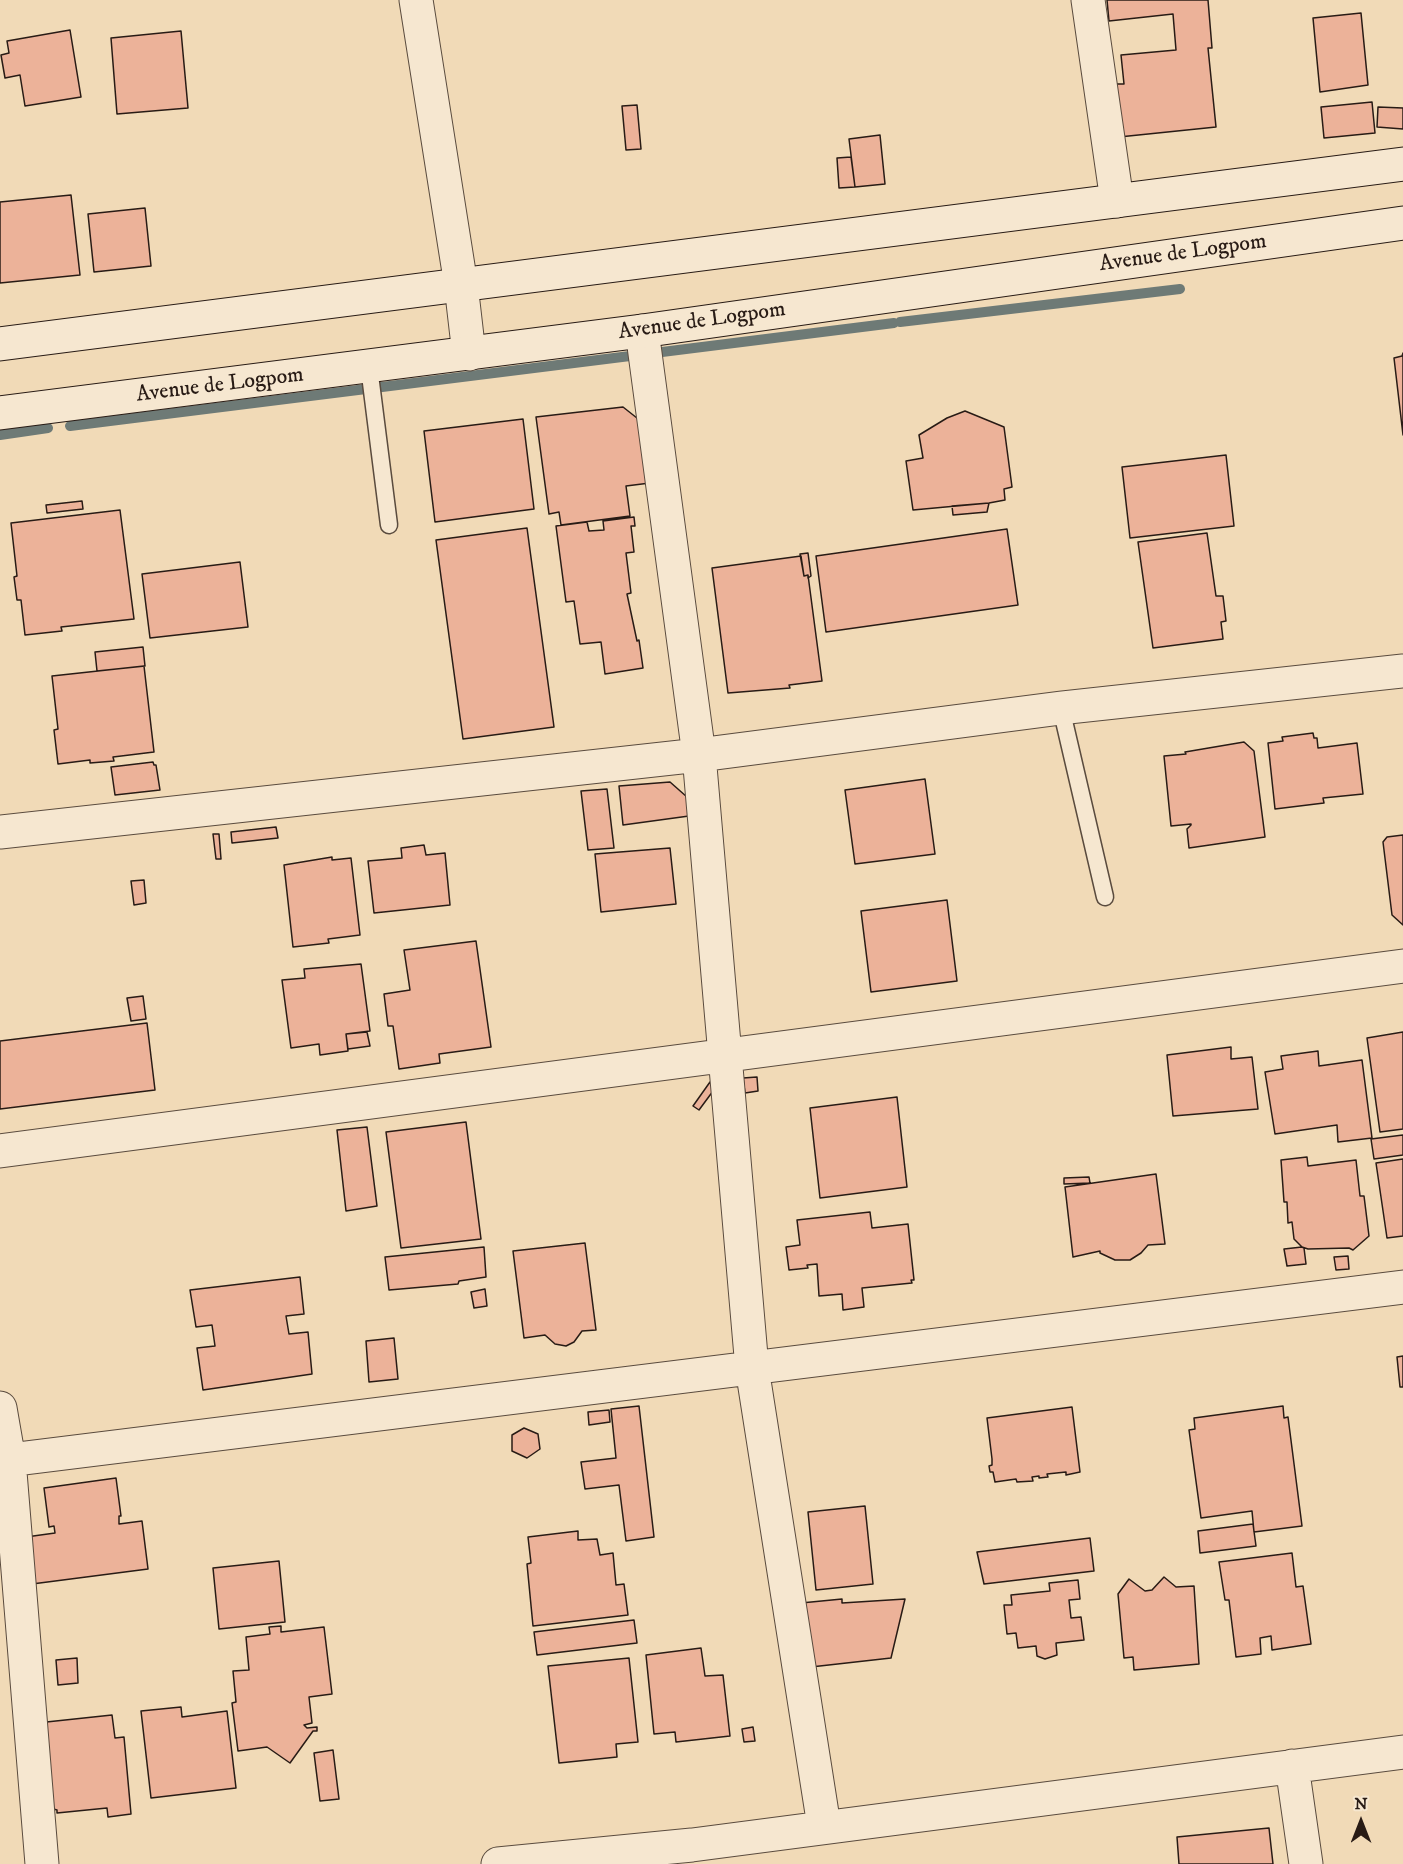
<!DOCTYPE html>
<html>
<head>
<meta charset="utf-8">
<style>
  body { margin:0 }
  #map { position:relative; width:1403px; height:1864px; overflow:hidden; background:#f1dab7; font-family:"IM FELL DW Pica",serif }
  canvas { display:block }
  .north { position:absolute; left:1331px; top:1792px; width:60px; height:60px; -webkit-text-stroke:4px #f6e7d0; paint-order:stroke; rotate:0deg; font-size:16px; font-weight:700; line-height:24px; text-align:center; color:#281b15 }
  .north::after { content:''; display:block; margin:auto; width:21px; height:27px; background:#281b15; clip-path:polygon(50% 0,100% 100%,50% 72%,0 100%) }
</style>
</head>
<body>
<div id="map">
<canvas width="1403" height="1864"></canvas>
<div class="north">N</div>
</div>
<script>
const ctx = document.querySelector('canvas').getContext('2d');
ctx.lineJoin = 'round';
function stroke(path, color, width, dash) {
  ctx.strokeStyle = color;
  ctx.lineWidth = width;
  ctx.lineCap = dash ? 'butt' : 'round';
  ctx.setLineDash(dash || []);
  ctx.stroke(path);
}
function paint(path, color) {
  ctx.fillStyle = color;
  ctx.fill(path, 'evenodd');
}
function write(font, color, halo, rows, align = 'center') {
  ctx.font = font + ' "IM FELL DW Pica",serif';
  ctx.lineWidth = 4.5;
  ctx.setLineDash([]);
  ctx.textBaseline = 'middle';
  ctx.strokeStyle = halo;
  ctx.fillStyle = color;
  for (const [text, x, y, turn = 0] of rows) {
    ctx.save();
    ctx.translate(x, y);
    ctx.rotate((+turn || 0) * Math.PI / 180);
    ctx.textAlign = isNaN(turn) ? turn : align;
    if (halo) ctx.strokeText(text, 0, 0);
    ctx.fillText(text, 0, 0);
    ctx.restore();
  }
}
stroke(new Path2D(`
  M900 322 1180 289
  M70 426 894 323
  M0 435 48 428`), '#6e7a76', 10);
const building = new Path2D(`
  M1107 0H1208L1212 48H1208L1216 127 1119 137 1114 84H1124L1121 55 1176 50 1173 14 1109 21Z
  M1361 13 1368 85 1320 92 1313 18Z
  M70 30 81 97 25 106 20 75 5 78 1 55 9 53 7 41Z
  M181 31 188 108 117 114 111 38Z
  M1372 102 1375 133 1324 138 1321 107Z
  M637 105 641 149 626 150 622 106Z
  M1378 107 1403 108V129L1377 127Z
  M880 135 885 184 855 187 849 139Z
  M851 157 855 187 839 188 837 158Z
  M71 195 80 275 0 283V202Z
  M145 208 151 266 94 272 88 214Z
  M1403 353V435L1394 358 1402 356Z
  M623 407 642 422 650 483 626 486 630 516 561 525 559 512 549 514 536 417Z
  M965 411 1004 427 1012 487 1004 489 1005 500 989 503 913 510 906 461 923 458 919 435 947 418Z
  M523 419 534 509 435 522 424 431Z
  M1226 455 1234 526 1130 538 1122 467Z
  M82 501 83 509 47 513 46 505Z
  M989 503 987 512 953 515 952 506Z
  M120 510 134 619 61 627 62 631 25 635 21 600H17L14 577 17 576 11 523Z
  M634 517 635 526H631L634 552 626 553 631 593 627 594 637 641 639 640 643 668 605 674 601 642 580 644 574 601 566 602 556 526 587 522 589 531 604 530 603 521Z
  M527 528 554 727 463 739 436 540Z
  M1007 529 1018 605 826 632 816 556Z
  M1207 533 1216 596H1223L1226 621 1221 622 1223 639 1153 648 1138 542Z
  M808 553 811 576 808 578V575L804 576 800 554Z
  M801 556 804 576 808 575 822 681 789 685 790 688 728 693 712 568Z
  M240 562 248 627 150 638 142 574Z
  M143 647 145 666 97 671 95 652Z
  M144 666 154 752 113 757 114 761 90 763V760L58 764 54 730 58 729 52 676Z
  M1313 733 1314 738H1317L1318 748 1357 743 1363 794 1323 798 1324 803 1275 809 1268 743 1283 741 1282 737Z
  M1244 742 1254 751 1265 837 1189 848 1187 829 1191 825V824L1171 826 1164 756 1186 754 1185 752Z
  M153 762 154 765H156L160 790 115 795 111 767Z
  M925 779 935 854 855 864 845 790Z
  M670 782 687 797 689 816 623 825 619 786Z
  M607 789 614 848 588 850 581 791Z
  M276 827 278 838 232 843 231 832Z
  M213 834H219L221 859H216Z
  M1403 835V925L1392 915 1383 842 1387 837Z
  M424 845 426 855 445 853 450 905 374 913 368 861 402 858 401 848Z
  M670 848 676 904 601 912 595 854Z
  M332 857V860L351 858 360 935 328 939 329 943 293 947 284 865Z
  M144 880 146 903 134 905 131 881Z
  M947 900 957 981 871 992 861 911Z
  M476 941 491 1047 439 1054 440 1063 399 1069 393 1026H388L384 994 410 990 404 950Z
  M361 964 370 1031 346 1034 348 1051 320 1055 319 1044 291 1048 282 980 305 978 304 969Z
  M143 996 146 1019 131 1021 127 998Z
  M147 1023 155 1090 0 1109V1041Z
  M367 1032 370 1046 348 1049 346 1034Z
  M1403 1032V1129L1380 1132 1367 1038Z
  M1231 1047V1059L1252 1057 1258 1109 1173 1116 1167 1055Z
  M1318 1051 1319 1066 1362 1060 1372 1138 1338 1142 1337 1125 1275 1134 1265 1072 1283 1069 1281 1056Z
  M757 1077 758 1091 745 1093 743 1078Z
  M710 1082 716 1087 699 1110 693 1106Z
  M897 1097 907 1187 820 1198 810 1108Z
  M466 1122 481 1239 401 1248 386 1132Z
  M367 1127 377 1206 346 1211 337 1130Z
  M1403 1135V1155L1374 1159 1371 1139Z
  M1307 1157 1308 1166 1356 1160 1360 1196H1364L1369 1236 1353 1250 1349 1248 1308 1249 1302 1247 1294 1239 1292 1222 1288 1223 1287 1202H1284L1281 1160Z
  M1403 1159V1236L1387 1238 1376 1163Z
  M1156 1174 1165 1244 1148 1245 1141 1253 1130 1260H1115L1100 1253V1251L1073 1257 1065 1187Z
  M1089 1177 1090 1183 1064 1184V1178Z
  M870 1212 872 1228 908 1224 914 1280H911L912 1283 862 1288 864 1307 843 1310 842 1294 819 1296 817 1264 807 1265 808 1268 789 1270 786 1247 800 1245 797 1220Z
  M585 1243 596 1330 582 1331 574 1342 566 1346 555 1344 545 1335 524 1338 513 1251Z
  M484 1247 486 1277 459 1281 458 1284 389 1290 385 1257Z
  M1302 1247 1304 1248 1306 1264 1287 1266 1284 1249Z
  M1348 1256 1349 1269 1336 1270 1334 1257Z
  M300 1277 304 1314 286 1316 289 1334 308 1332 312 1374 203 1390 197 1348 215 1346 212 1325 196 1327 190 1290Z
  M485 1289 487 1306 474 1308 471 1292Z
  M394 1338 398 1379 369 1382 366 1341Z
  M1403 1356V1387H1400L1397 1357Z
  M639 1406 654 1537 626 1541 619 1485 585 1489 581 1462 616 1458 611 1409Z
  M1283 1406 1284 1418 1288 1417 1302 1526 1254 1532 1252 1511 1201 1518 1189 1430 1195 1429 1194 1418Z
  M1072 1407 1080 1472 1066 1475V1472L1047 1474 1048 1477 1039 1478V1476L1032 1477 1033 1481 1017 1482 1016 1479 995 1482 993 1472H990L989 1466 992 1465V1459L987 1418Z
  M609 1410 610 1422 589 1425 588 1412Z
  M524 1428 538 1434 540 1449 527 1458 512 1451V1435Z
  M116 1478 121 1516H119V1524L142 1521 148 1569 32 1584 26 1537 55 1533 54 1526 49 1527 44 1488Z
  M865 1506 873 1584 816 1590 808 1512Z
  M1253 1524 1256 1546 1200 1553 1198 1531Z
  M578 1531V1540L597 1539 600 1555 613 1553 616 1585 624 1584 628 1615 533 1626 527 1564 531 1563 528 1537Z
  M1090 1538 1094 1571 984 1584 977 1552Z
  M1292 1553 1296 1587 1303 1586 1311 1644 1272 1650 1271 1636 1260 1638 1261 1654 1236 1657 1229 1600H1225L1219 1562Z
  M279 1561 285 1622 219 1629 213 1568Z
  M1164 1577 1176 1587 1194 1586 1199 1664 1134 1670 1133 1657 1124 1658 1118 1594 1129 1579 1145 1591 1152 1590Z
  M1078 1580 1080 1599 1069 1600 1071 1618 1081 1617 1084 1640 1056 1643 1057 1655 1045 1659 1037 1656 1036 1646 1018 1648 1016 1633 1007 1634 1004 1605H1012L1011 1595 1050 1591 1049 1583Z
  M842 1599V1603L905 1599 891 1658 802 1668 801 1603Z
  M634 1620 637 1643 537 1655 534 1632Z
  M281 1626V1632L324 1627 332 1694 309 1697 312 1723 304 1725 307 1728 317 1727V1731H313L290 1763 267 1747 238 1751 232 1703 236 1702 233 1671 249 1670 246 1637 270 1634 269 1627Z
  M701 1648 705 1676 723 1675 730 1736 676 1742 675 1732 654 1734 646 1655Z
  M77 1658 78 1683 58 1685 56 1660Z
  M629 1658 638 1742 616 1744 617 1757 559 1763 548 1666Z
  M181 1707 182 1717 227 1711 236 1788 151 1798 141 1711Z
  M112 1715 115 1738 124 1737 131 1814 108 1817 107 1808 57 1813V1810L50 1808 37 1723Z
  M753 1727 755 1741 744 1742 742 1729Z
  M333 1750 339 1799 320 1801 314 1753Z
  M1269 1828 1273 1864H1179L1177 1837Z`);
paint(building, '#ecb299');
stroke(building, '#281b15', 1.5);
const lane = new Path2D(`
  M369 367 389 525
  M1061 708 1105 897`);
const street = new Path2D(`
  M416 0 461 285 469 354
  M1088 0 1117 201
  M642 331 699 755 752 1368 824 1826
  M0 832 699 755 1061 708 1403 671
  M0 1151 1403 966
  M0 1408 9 1460 42 1864
  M9 1460 1403 1287
  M1292 1766 1306 1864
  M498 1864 692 1845 1403 1752`);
const secondary = new Path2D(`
  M0 344 1403 164
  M0 413 642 331 1403 223`);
stroke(lane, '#5a4b3e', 19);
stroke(street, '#5a4b3e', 35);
stroke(secondary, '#281b15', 35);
stroke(lane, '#f6e7d0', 16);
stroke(street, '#f6e7d0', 33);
stroke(secondary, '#f6e7d0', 33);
write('22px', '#281b15', '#f6e7d0', [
  ["Avenue de Logpom",1183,254,-8],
  ["Avenue de Logpom",702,322,-8],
  ["Avenue de Logpom",220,386,-7]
]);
</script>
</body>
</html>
